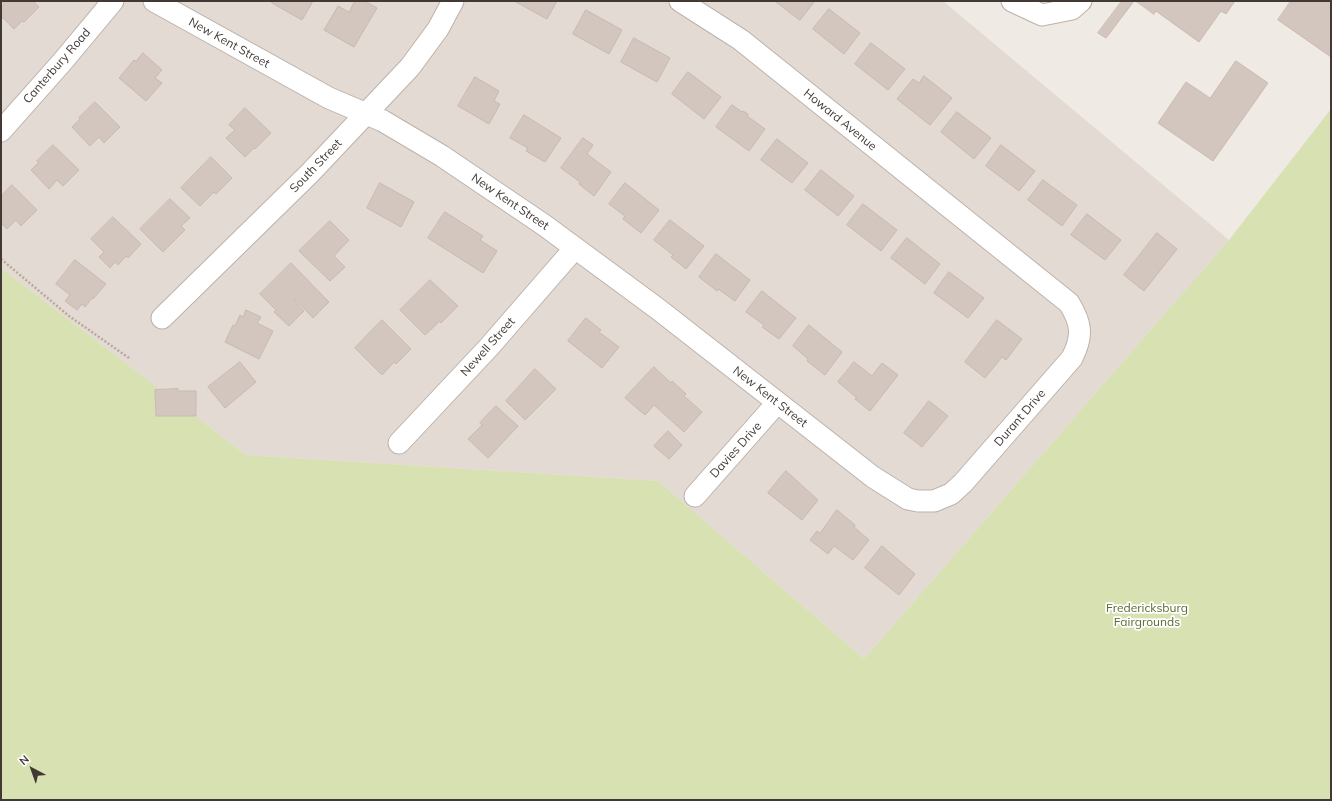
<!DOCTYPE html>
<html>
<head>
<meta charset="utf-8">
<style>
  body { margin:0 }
  #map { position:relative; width:1332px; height:801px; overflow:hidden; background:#f0eae4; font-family:Mulish,sans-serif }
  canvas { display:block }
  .frame { position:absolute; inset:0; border:2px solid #423935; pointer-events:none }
  .north { position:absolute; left:12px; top:749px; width:40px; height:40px; -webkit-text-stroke:3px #fff; paint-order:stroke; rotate:319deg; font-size:11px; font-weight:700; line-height:16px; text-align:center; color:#423935 }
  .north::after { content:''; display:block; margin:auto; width:14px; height:18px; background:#423935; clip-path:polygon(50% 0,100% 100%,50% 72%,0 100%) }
</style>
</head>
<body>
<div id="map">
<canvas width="1332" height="801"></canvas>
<div class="frame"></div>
<div class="north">N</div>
</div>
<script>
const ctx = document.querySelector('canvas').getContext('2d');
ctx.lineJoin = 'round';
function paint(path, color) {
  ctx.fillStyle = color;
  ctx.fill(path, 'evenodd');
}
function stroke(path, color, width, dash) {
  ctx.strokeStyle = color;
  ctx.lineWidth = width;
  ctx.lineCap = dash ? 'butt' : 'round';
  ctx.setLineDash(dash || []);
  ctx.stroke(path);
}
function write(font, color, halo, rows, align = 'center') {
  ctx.font = font + ' Mulish,sans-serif';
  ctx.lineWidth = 3.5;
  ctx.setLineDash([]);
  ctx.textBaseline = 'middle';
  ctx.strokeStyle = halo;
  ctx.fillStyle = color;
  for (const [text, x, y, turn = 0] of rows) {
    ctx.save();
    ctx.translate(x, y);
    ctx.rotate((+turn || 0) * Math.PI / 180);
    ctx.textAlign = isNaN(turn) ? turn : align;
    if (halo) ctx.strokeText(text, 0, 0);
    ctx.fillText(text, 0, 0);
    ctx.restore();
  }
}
paint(new Path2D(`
  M1 1H943L1229 240 864 659 658 481 246 455 1 268Z`), '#e3dad3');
paint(new Path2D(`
  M1331 109V800H1V268L246 455 658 481 864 659 1229 240Z`), '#d7e1b1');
const building = new Path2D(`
  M2 1H33L39 7 24 22 22 21 14 29 1 16V7L4 4Z
  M273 1H313L302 20 272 3Z
  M355 1H365L377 8 354 47 324 30 338 6 349 12Z
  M517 1H557L547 19 516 2Z
  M775 1H815L800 20Z
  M1122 1H1134L1106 38 1098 33Z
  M1136 1H1235L1226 14 1221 11 1199 42 1156 11 1154 14Z
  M1291 1H1331V57L1278 20Z
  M829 9 860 33 844 54 813 29Z
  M586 10 622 30 609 54 573 34Z
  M634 38 670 58 657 82 621 62Z
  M871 43 905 69 888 90 855 64Z
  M143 53 162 70 155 78 162 83 146 101 119 78 134 60 136 61Z
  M1236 61 1268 83 1213 161 1158 123 1186 82 1210 98Z
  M688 72 721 97 704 119 672 94Z
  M924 76 952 98 930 125 897 99 913 79 919 83Z
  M475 77 499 91 494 101 500 104 489 124 458 106Z
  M95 102 120 127 104 143 99 137 90 146 72 127 80 119 79 118Z
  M732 105 742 112 743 111 748 114 747 116 765 129 749 151 716 127Z
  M245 108 271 133 255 149 254 148 245 157 226 138 235 130 229 125Z
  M957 112 991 138 974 159 941 132Z
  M524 115 561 138 545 162 526 151 528 148 510 138Z
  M583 138 593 145 587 154 611 172 594 196 579 184 580 182 561 168Z
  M777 139 808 163 792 183 761 160Z
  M53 145 79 170 63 186 57 180 49 189 31 170 39 162 37 161Z
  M1001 145 1035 171 1019 191 986 166Z
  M211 157 232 178 216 194 214 192 200 206 181 188Z
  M821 170 854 196 838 216 805 190Z
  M1043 180 1077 205 1062 226 1028 200Z
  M380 183 414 202 401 227 367 208Z
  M625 183 659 210 641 233 623 219 625 216 609 204Z
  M12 185 37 210 21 226 16 220 7 229 1 223V196Z
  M170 199 190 218 181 226 185 230 163 252 140 229Z
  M863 204 897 230 881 251 847 225Z
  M445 212 483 236 480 240 497 251 483 273 428 238Z
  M1087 214 1121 240 1105 260 1071 235Z
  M113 217 141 244 128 258 126 256 118 265 115 262 110 268 99 257 104 252 91 239Z
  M670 220 704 246 686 269 671 257 673 255 654 240Z
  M330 221 349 240 334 256 345 267 330 281 299 251Z
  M1157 233 1177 249 1144 291 1124 275Z
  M907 238 940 264 925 284 891 258Z
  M716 254 750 280 735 301 718 289 717 291 699 277Z
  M75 260 106 284 93 299 92 298 85 307 82 304 77 310 65 301 70 295 56 284Z
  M291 263 329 302 313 318 295 299 294 300 304 311 289 326 274 312 276 310 260 294Z
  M949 272 984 298 968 318 934 293Z
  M430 280 458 306 441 323 440 321 425 335 400 310Z
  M762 291 796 318 779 339 762 327 764 325 746 312Z
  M246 310 261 317 257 323 273 331 259 359 225 342 233 325 235 326 240 315 243 317Z
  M586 318 601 330 599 332 619 347 602 368 568 341Z
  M382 320 411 349 396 364 394 362 382 375 355 348Z
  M997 320 1022 339 1006 360 1002 357 985 378 965 362Z
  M809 325 842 352 825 375 807 361 808 359 793 346Z
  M240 362 256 382 225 408 208 387Z
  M854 362 872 376 882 363 898 375 870 411 855 399 857 398 838 382Z
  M654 367 671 383 672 381 686 394 684 396 702 412 684 432 654 405 645 415 625 398Z
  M535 369 556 389 525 420 506 401Z
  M178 389V391H196V416H156L155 390Z
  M929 401 948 416 922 447 904 433Z
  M496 406 518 426 488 458 468 439 482 425 480 423Z
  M668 431 682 445 669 459 654 446Z
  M786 471 818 500 802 520 768 493Z
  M837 510 855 525 854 527 869 540 853 560 834 546 828 554 810 540 817 531 820 533Z
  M882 546 915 574 899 595 865 568Z`);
paint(building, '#d3c6be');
stroke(building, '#cab9af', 1);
const minor = new Path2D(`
  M154 1 329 98 383 121 442 156 544 225 658 309 873 477 908 499 918 501H934L951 494 963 483 1072 358C1083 336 1082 324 1069 303L741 40 680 1
  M1012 1 1042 15 1072 9 1081 1
  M1 131 63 61 113 1
  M162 318 310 173 410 67 438 29 453 1
  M399 443 489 347 575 248
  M695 496 777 403`);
stroke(minor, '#bdb2ab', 23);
stroke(new Path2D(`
  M1 259 69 316 129 358`), '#bba79b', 2.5, [2, 2]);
stroke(minor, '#fff', 21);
write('12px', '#423935', '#fff', [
  ["New Kent Street",229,43,29],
  ["Canterbury Road",57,66,-49],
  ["Howard Avenue",840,120,39],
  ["South Street",316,166,-46],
  ["New Kent Street",510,202,34],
  ["Newell Street",488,347,-48],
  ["New Kent Street",770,397,38],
  ["Durant Drive",1020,418,-49],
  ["Davies Drive",736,450,-48]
]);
write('12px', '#566d2f', '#fff', [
  ["Fredericksburg",1147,608],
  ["Fairgrounds",1147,622]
]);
</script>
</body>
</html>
